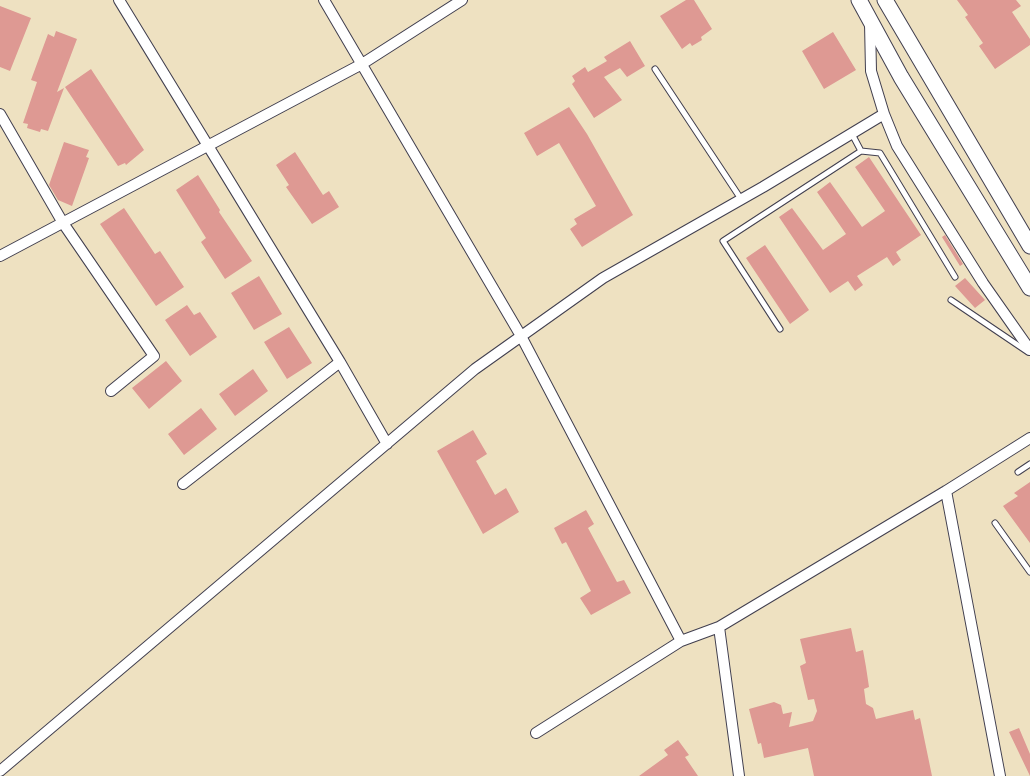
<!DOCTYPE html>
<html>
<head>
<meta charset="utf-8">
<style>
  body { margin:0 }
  canvas { display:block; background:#eee1c1 }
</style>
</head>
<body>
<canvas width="1030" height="776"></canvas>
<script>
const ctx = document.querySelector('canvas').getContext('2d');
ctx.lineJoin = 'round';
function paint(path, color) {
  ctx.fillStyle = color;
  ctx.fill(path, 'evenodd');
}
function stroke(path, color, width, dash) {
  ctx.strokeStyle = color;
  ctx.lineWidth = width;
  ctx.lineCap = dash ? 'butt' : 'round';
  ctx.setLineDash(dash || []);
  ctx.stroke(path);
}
paint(new Path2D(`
  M686 0H694L712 29 701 37 702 40 692 46 690 43 682 49 660 16Z
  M957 0H1016L1021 6 1012 12 1030 39V45L995 69 979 46 983 43 965 17 968 15Z
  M0 6 31 18 10 71 0 67Z
  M56 31 77 39 57 92 64 88 48 131 41 129 40 132 27 128 28 124 23 123 37 82 31 80 48 34 54 37Z
  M833 32 856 70 824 89 802 51Z
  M630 41 645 66 627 77 620 68 604 77 622 100 594 118 572 84 575 81 572 76 585 67 588 72 607 61 604 57Z
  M91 69 144 150 126 165 125 163 118 166 65 87Z
  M569 107 587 134 633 215 582 247 570 229 577 224 574 219 596 206 559 143 537 156 524 133Z
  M64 142 89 150 86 157 89 158 72 206 58 200 49 185Z
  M295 152 323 195 329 191 339 207 312 224 286 187 289 185 276 165Z
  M869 157 921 235 896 252 901 260 893 266 887 257 857 276 863 285 855 291 848 281 830 293 779 217 792 208 823 250 846 234 817 192 830 182 862 227 885 211 855 167Z
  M198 175 220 210 219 212 252 261 225 279 201 242 206 238 176 190Z
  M124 208 155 254 160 251 184 287 156 306 100 224Z
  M945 235 963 264 960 266 942 237Z
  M765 245 809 310 790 324 746 258Z
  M259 276 282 314 254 330 231 293Z
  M965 278 985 300 975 308 955 286Z
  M187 305 194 315 200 312 217 337 190 356 165 320Z
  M289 327 312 363 287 379 264 342Z
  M166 361 182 381 149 409 132 388Z
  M253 369 268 391 235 416 219 394Z
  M201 408 217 429 184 455 168 434Z
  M473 430 487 454 476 461 495 495 506 488 519 512 483 534 437 451Z
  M1030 482V543L1003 506 1018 496 1014 493Z
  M586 510 594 524 588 528 617 582 624 580 631 593 591 615 580 598 591 591 566 542 562 544 554 528Z
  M851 628 856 652 863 650 866 667 869 687 864 689 866 704 873 708 876 719 913 710 915 720 920 718 932 776H814L808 748 764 758 761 743 758 744 749 709 774 702 781 705 783 714 792 712 789 727 813 721 817 711 814 699 808 700 800 666 806 663 800 639Z
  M1019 728 1030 754V776L1009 732Z
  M678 740 689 755 685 757 698 776H639L668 755 664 750Z`), '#de9993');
const lane = new Path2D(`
  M655 69 741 199
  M852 134 861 151 880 153 955 277
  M951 300 1028 352
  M780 329 723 241 861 151
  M1018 472 1030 464
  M995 523 1030 572`);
const street = new Path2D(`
  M119 0 340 362 387 444
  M324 0 521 336 681 641
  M870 23 871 71 884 114 897 146 983 283 1030 350
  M0 114 63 223 154 356 111 391
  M0 256 362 64 462 0
  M183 484 340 362
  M946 491 1000 776
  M719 627 739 776
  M536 733 681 641 719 627 946 491 1030 438
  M0 771 475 369 603 278 763 187 884 114`);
const secondary = new Path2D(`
  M859 0 901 77 1030 288
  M885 0 1030 246`);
stroke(lane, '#413f4f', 7);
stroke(street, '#413f4f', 12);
stroke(secondary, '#413f4f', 17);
stroke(lane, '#fff', 5);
stroke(street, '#fff', 10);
stroke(secondary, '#fff', 15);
</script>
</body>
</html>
